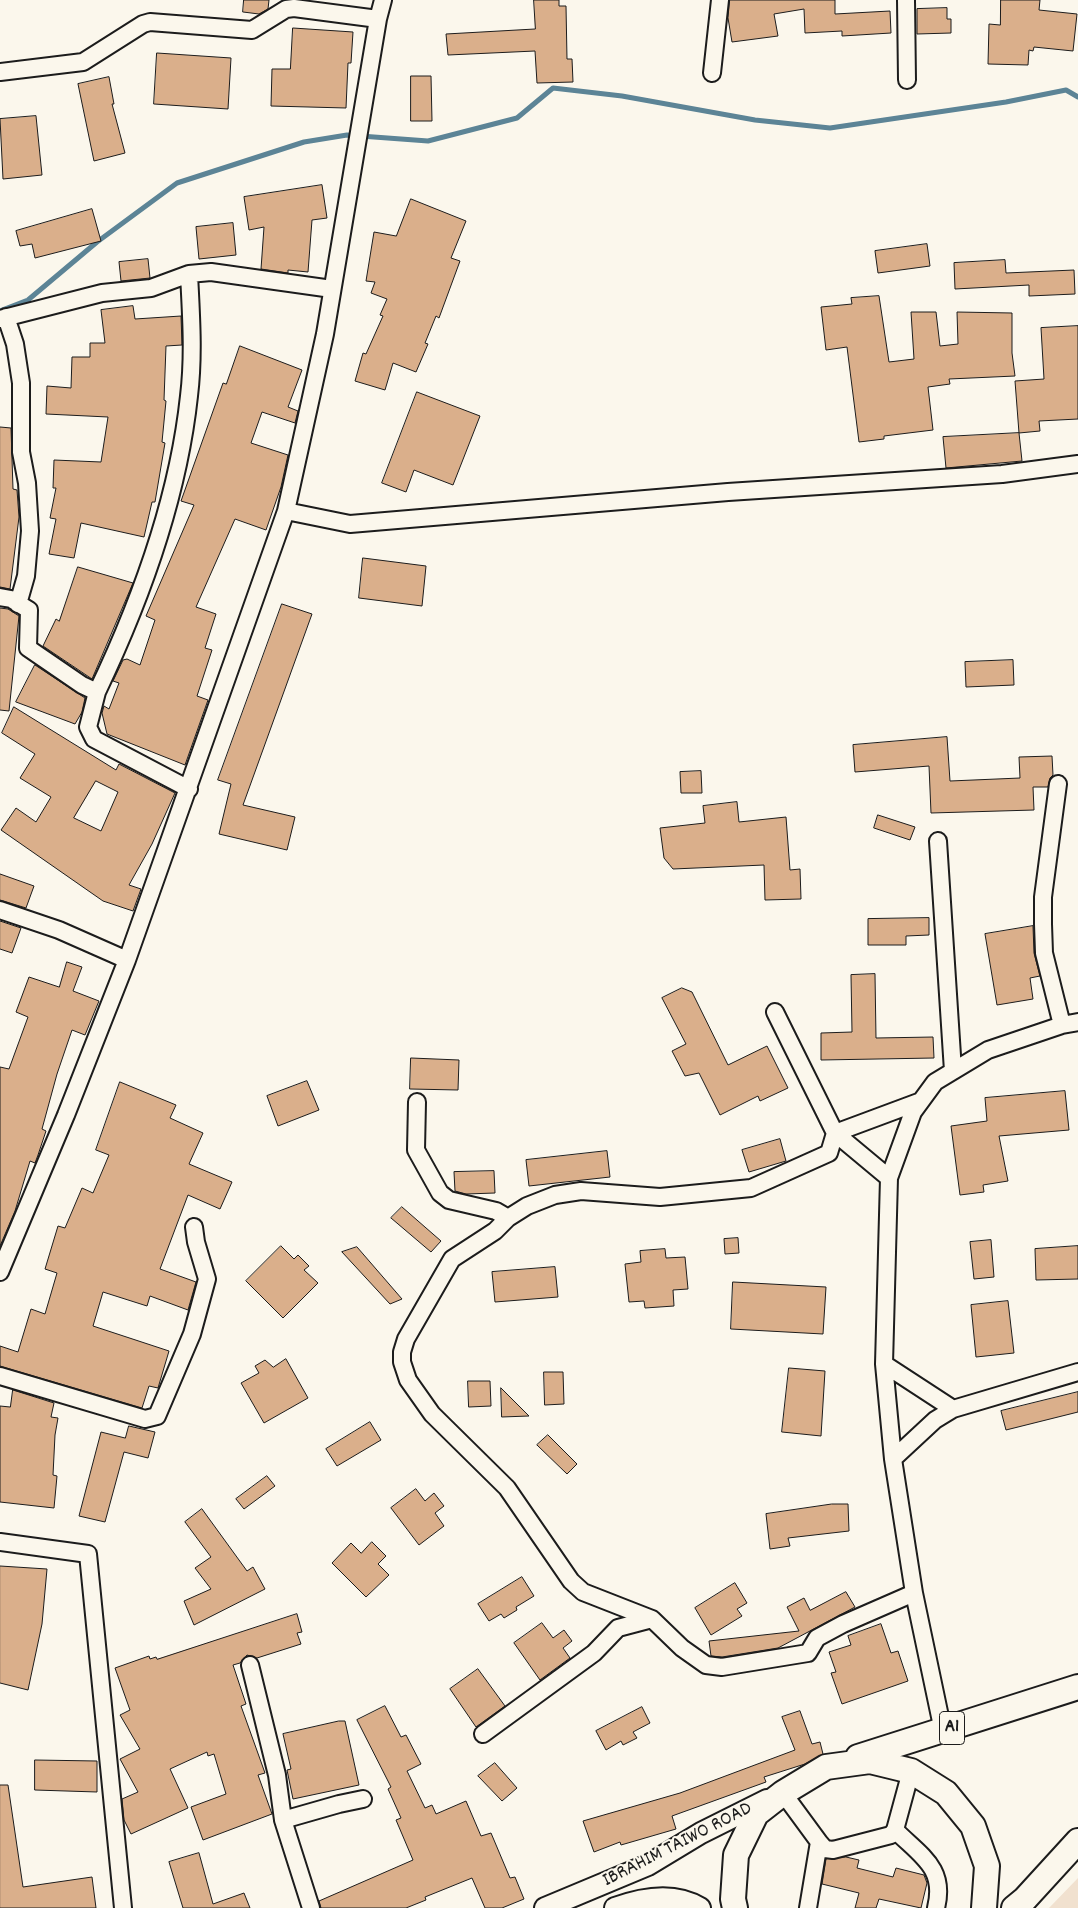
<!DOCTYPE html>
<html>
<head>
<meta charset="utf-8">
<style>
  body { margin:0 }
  canvas { display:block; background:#fbf7ec }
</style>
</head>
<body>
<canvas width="1078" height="1908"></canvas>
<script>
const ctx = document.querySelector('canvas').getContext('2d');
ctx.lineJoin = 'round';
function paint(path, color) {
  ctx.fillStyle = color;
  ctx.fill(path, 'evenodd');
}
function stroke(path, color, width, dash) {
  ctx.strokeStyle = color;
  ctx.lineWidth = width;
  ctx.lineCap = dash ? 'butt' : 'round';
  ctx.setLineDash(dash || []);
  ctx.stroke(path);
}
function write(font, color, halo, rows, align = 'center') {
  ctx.font = font + ' Dekko,sans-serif';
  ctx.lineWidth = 4;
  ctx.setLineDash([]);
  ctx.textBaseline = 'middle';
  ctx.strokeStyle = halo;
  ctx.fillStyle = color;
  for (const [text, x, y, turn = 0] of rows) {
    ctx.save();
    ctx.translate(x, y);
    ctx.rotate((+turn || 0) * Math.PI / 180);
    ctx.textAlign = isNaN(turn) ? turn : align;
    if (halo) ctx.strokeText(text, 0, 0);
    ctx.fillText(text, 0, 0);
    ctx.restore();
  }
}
paint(new Path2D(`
  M1078 1878V1908H1049Z`), '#f1e1cf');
stroke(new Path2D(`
  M0 311 28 300 97 242 177 183 304 142 347 135 428 141 517 118 553 88 622 96 755 120 830 128 1006 102 1066 90 1078 97`), '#5c8496', 5);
const building = new Path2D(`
  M244 0H269L268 9 259 14 243 12Z
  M534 0H559V6H566L567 59H572L573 82 537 83 535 51 448 55 446 34 535 29Z
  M730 0H835V14L890 11 891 33 842 36V31L805 33 804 9 774 14 778 36 732 42 728 18Z
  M1001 0H1040L1039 10 1077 14 1073 51 1034 47 1033 51 1029 50 1028 65 988 64 989 24 1000 25Z
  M947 8V19H951V33L917 34V9Z
  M293 28 353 32 351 63H348L346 108 271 106 272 69H290Z
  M157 53 231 58 228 109 154 104Z
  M411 76H431L432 121H411Z
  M109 77 114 104H112L125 153 94 161 78 84Z
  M36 116 42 175 3 179 0 119Z
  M322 185 327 218 312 220 308 272 288 270V273L261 269 264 227 249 230 244 197Z
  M411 199 466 221 451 258 460 261 439 318 436 316 425 343 428 344 416 372 393 363 385 390 355 381 363 353 366 354 383 316 380 315 387 299 371 293 375 282 366 281 374 232 396 236Z
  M92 209 101 241 35 258 32 244 20 246 16 231Z
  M233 223 236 255 199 259 196 227Z
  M927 244 930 266 878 273 875 251Z
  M148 259 150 278 121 281 119 262Z
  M1005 260 1006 273 1074 270 1075 294 1029 296V285L955 289 954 263Z
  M879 296 889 362 914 359 911 312H936L940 346 958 344 957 312 1012 313V353L1015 376 949 379 950 384 928 387 933 430 884 436V439L859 442 847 347 826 350 821 307 852 304 851 298Z
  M133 306 135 319 181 316 182 345 166 346 164 400 166 401 162 442 165 443 155 502H152L144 537 81 523 74 558 49 554 56 519 50 518 56 488H53L54 460 101 462 108 417 46 414 47 386 71 388 72 357H90V343H105L101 310Z
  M1078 326V419L1039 421 1040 431 1019 433 1015 381 1044 379 1041 328Z
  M240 346 302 370 288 407 298 411 295 423 262 412 251 443 288 455 281 487 266 530 235 519 196 607 216 614 205 648 212 650 197 696 208 700 185 765 107 734 102 713 104 706 109 709 119 683 113 681 123 660 127 659 140 665 155 620 146 616 194 505 181 501 223 383 226 384Z
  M417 392 480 416 453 485 414 470 406 492 382 483Z
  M0 427 11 428 13 489 17 490 19 517 10 589 0 587Z
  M1019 433 1022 461 946 468 943 437Z
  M363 558 426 566 422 606 359 598Z
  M78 567 133 583 92 679 43 646 56 619 59 621Z
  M282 604 312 614 243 805 295 817 287 850 219 834 231 784 218 780Z
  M0 608 8 609 19 616 9 711 0 710Z
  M1013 660 1014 685 966 687 965 662Z
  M35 665 85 698 82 712 75 724 16 702Z
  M14 707 116 770 119 764 175 793 152 844 129 885 141 889 133 911 103 901 1 830 16 808 36 822 51 797 20 778 35 754 2 733ZM96 781 118 792 101 831 74 818Z
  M947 737 950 781 1020 778 1019 757 1052 756 1053 775 1050 778 1048 787H1033L1034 810 931 813 929 766 855 772 853 745Z
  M701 771 702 793H681L680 772Z
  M737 802 739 822 786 817 790 870 800 869 801 899 765 900 764 865 673 869 664 858 660 828 705 823 703 806Z
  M878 815 915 827 910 840 874 828Z
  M0 874 34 886 26 908 0 900Z
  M929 918V935L906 936V945H868V919Z
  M0 921 21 928 12 953 0 949Z
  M1033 926 1034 953 1040 976 1030 978 1033 999 997 1005 985 934Z
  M67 962 82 967 73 991 99 1001 85 1035 72 1030 57 1074 42 1129 46 1131 38 1155 35 1163 30 1161 15 1211 0 1246V1067L9 1069 28 1017 16 1012 29 977 59 987Z
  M875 974 876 1038 933 1037 934 1058 821 1060V1033L852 1032 851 975Z
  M682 988 692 992 728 1065 767 1046 788 1088 760 1101 758 1096 720 1115 699 1073 685 1076 672 1051 686 1044 662 998Z
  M411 1058 459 1060 458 1090 410 1089Z
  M307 1081 319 1110 278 1126 267 1096Z
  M120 1082 176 1105 170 1118 203 1133 189 1164 232 1182 220 1209 188 1195 160 1269 196 1282 188 1310 150 1296 147 1306 103 1292 93 1326 169 1351 158 1388 149 1386 142 1408 0 1366V1346L18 1352 31 1309 45 1314 57 1273 45 1269 58 1226 65 1228 82 1188 93 1193 109 1155 96 1150Z
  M1065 1091 1069 1130 999 1136 1008 1181 983 1185 984 1192 960 1195 951 1126 987 1121 985 1098Z
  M780 1139 786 1161 749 1172 742 1150Z
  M607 1151 610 1177 529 1186 526 1160Z
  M494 1171 495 1193 466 1194 455 1191 454 1172Z
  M402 1207 441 1241 431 1252 391 1218Z
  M738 1238 739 1253 725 1254 724 1239Z
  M991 1240 994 1277 974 1279 970 1242Z
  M281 1246 294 1259 298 1255 309 1266 304 1270 318 1283 283 1318 246 1281Z
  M1078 1246V1279L1036 1280 1035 1249Z
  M357 1247 402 1299 390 1304 342 1252Z
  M665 1249 666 1258 685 1257 688 1289 673 1290 674 1306 645 1308 644 1301 629 1302 625 1264 641 1262 640 1251Z
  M555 1267 558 1297 495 1302 492 1272Z
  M733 1282 826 1287 823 1334 731 1329Z
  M1008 1301 1014 1353 976 1357 971 1305Z
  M286 1359 308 1398 264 1423 241 1383 259 1373 255 1366 265 1360 273 1367Z
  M789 1368 825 1371 821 1436 782 1432Z
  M544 1372H563L564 1404 545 1405Z
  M468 1381H490L491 1406 469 1407Z
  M501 1388 529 1416 502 1417Z
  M13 1390 54 1403 51 1417 58 1418 55 1435 53 1475 57 1476 54 1508 0 1502V1406L10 1407Z
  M1078 1392V1412L1006 1430 1001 1411Z
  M370 1422 381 1440 337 1466 326 1449Z
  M129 1426 155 1432 148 1458 124 1452 105 1522 79 1516 101 1432 125 1438Z
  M548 1435 577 1464 567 1474 537 1445Z
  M267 1476 275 1486 244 1509 236 1499Z
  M416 1489 425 1501 434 1493 444 1506 435 1513 444 1526 419 1545 391 1508Z
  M832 1504H848L849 1531 788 1538 790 1546 770 1549 766 1514Z
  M202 1509 247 1571 253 1567 265 1589 194 1625 184 1601 211 1589 195 1568 211 1557 185 1522Z
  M372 1542 386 1556 378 1564 389 1575 366 1597 332 1563 351 1543 361 1553Z
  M0 1566 47 1569 42 1624 28 1690 0 1683Z
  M522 1577 534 1596 516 1607 517 1610 504 1618 501 1614 489 1621 478 1604Z
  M735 1583 747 1603 737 1609 742 1616 711 1635 695 1608Z
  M846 1592 855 1607 778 1648 722 1657 711 1656 709 1641 799 1631 787 1607 804 1598 810 1610Z
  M297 1614 302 1632 297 1633 301 1644 257 1658 247 1655 240 1663 233 1665 246 1704 241 1706 265 1773 258 1775 272 1814 203 1840 191 1807 226 1794 214 1754 208 1756 207 1752 170 1769 188 1808 131 1834 124 1820 122 1799 138 1792 120 1759 140 1749 120 1715 130 1710 115 1668 149 1656 150 1659 156 1657 157 1659Z
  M542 1623 553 1638 564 1630 572 1641 563 1648 570 1658 540 1680 514 1643Z
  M881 1624 891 1653 898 1651 908 1681 842 1704 831 1673 836 1672 829 1652 851 1645 848 1636Z
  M478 1669 505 1706 476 1727 450 1689Z
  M385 1706 401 1737 406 1735 421 1764 407 1771 425 1808 432 1805 436 1814 466 1801 481 1836 491 1833 510 1878 515 1877 524 1899 502 1908H485L472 1878 425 1897 426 1900 406 1908H321L319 1901 413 1860 396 1820 401 1818 388 1789 391 1787 357 1720Z
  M642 1707 650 1723 633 1732 637 1738 623 1745 621 1741 606 1750 596 1731Z
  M800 1711 812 1744 820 1742 823 1754 805 1764 764 1777 766 1782 672 1816 676 1829 621 1845 620 1842 594 1852 583 1821 680 1793 795 1750 782 1717Z
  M339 1721H345L359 1785 293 1799 287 1770 291 1769 283 1734Z
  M35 1760 97 1761V1792L35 1790Z
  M495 1763 517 1788 502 1801 478 1776Z
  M0 1785H8L23 1887 92 1877 96 1908H0Z
  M199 1853 213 1904 244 1893 250 1908H183L169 1862Z
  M846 1857 859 1860 857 1868 893 1877 896 1868 924 1875 927 1883 921 1908 879 1899 876 1908H855L859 1893 822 1884 826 1859Z`);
paint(building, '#daaf8b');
stroke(building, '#1c1c1c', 1);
const minor = new Path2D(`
  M906 0 907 80
  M0 72 83 62 143 24 150 22 252 30 286 9 294 8 378 19
  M712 73 720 0
  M6 317 15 344 21 383V452L27 483 30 531 26 576 18 604
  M0 319 102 293 151 288 189 274 211 272 332 289
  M286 511 350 524 728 492 1002 474 1078 464
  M0 597 11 599 29 610 28 648 82 685 97 692 88 727 94 739 189 789
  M97 692C142 598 178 499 189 396 194 355 191 314 189 274
  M1058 784 1043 897V924L1044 953 1062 1025
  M938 841 953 1071
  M0 910 59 930 127 960
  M775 1012 835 1133 889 1178
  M417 1102 416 1150 440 1193 449 1200 496 1211 508 1218
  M835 1133 829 1153 751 1188 660 1197 581 1191 555 1195 527 1206 508 1218 495 1231 452 1259 406 1339 402 1352V1362L408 1380 432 1414 507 1488 571 1581 583 1592 652 1619 682 1648 706 1665 722 1667 808 1653 817 1638 843 1624 914 1593
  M835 1133 921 1101
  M0 1272 66 1115 127 960 286 511 325 334 378 19 383 0
  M884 1364 953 1409
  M0 1376 145 1419 157 1416 192 1334 207 1279 196 1242 194 1227
  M893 1459 935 1420 953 1409 1078 1372
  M0 1542 88 1554 123 1908
  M250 1665 277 1775 283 1820 311 1908
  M943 1731 914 1593 893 1459 884 1364 889 1178 913 1112 935 1082 988 1050 1062 1025 1078 1022
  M483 1734 594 1653 618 1628 652 1619
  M783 1793 819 1842 825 1849 833 1850 891 1835 895 1830 911 1771
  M283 1820 339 1804 363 1799
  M895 1830C921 1856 946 1868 936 1908
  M808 1908 819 1842`);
const major = new Path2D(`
  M545 1908 648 1865 701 1833 767 1800
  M615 1908C642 1898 674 1892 700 1908`);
const highway = new Path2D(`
  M858 1757 1078 1687
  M735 1908 733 1899 736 1855 756 1814 783 1793 826 1767 870 1761 911 1771 946 1793 973 1826 987 1866 984 1908
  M1014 1908 1025 1899 1078 1841`);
stroke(minor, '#1c1c1c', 20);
stroke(major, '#1c1c1c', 24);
stroke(highway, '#1c1c1c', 28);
stroke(minor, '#fbf7ec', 16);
stroke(major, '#fbf7ec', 20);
stroke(highway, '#fbf7ec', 24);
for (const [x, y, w] of [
  [952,1728,25]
]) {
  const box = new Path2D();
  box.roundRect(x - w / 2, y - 16.5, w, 33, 4);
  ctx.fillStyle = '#fbf7ec';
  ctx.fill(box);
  stroke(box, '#1c1c1c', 1);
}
write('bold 19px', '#1c1c1c', null, [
  ["A1",952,1728]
]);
write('20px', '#1c1c1c', '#fbf7ec', [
  ["IBRAHIM TAIWO ROAD",678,1846,-27]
]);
</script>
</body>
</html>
